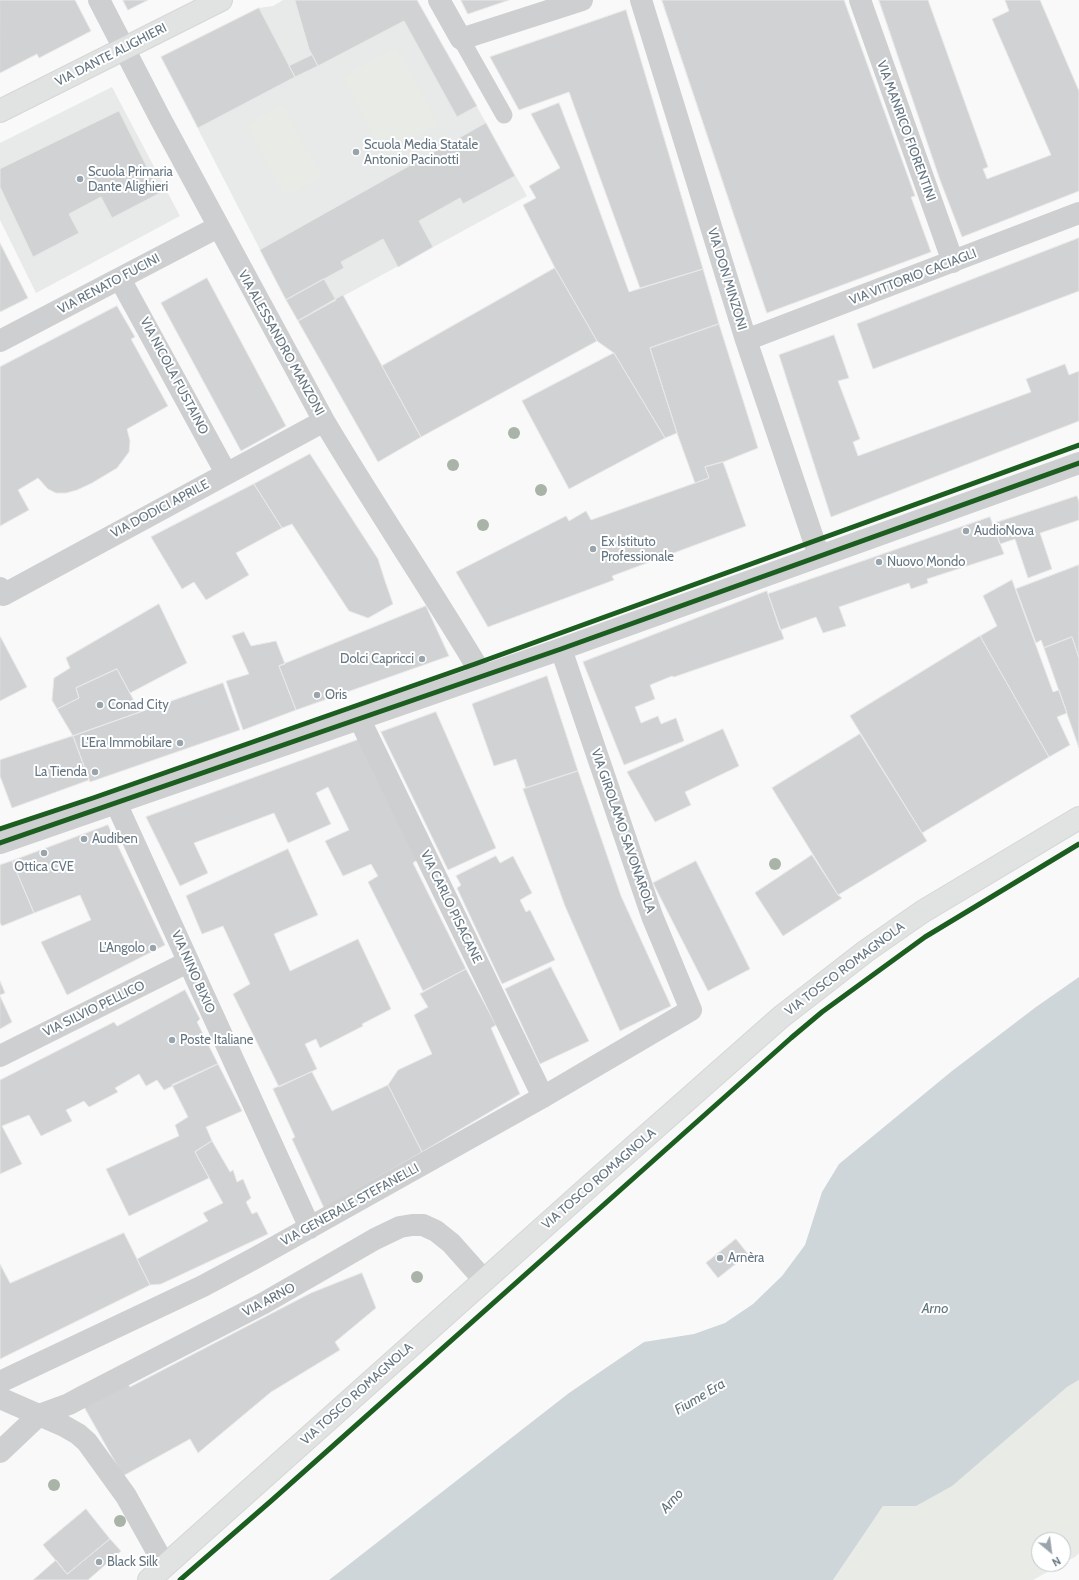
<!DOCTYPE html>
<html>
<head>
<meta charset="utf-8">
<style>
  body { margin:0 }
  #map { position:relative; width:1079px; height:1580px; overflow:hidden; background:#f9f9f9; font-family:Cabin,sans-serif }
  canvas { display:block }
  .north { position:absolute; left:1031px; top:1532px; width:40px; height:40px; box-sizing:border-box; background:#fff; border:1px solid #c1c8cd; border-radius:50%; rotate:151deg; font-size:11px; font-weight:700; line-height:16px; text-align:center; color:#657683 }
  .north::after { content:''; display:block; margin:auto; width:14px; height:18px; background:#99a4ac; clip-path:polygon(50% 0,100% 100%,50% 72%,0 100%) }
</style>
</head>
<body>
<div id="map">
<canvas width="1079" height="1580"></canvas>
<div class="north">N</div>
</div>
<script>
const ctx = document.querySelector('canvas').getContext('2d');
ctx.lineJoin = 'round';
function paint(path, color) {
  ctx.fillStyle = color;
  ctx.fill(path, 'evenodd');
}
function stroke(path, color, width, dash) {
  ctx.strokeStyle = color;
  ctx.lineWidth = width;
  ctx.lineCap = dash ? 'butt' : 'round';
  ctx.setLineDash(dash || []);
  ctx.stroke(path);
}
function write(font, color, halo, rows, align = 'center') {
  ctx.font = font + ' Cabin,sans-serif';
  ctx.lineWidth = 4;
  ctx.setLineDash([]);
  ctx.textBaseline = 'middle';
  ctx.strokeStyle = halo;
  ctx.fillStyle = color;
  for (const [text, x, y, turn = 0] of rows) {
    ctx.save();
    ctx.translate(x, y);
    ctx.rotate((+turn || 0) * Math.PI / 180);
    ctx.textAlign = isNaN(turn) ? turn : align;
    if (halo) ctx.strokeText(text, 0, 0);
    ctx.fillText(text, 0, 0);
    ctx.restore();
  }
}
paint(new Path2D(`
  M283 0H417L527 196 336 300H286L161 57 259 8 273 6Z
  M112 87 180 216 36 293 0 220V143Z`), '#e8e9e9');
paint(new Path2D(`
  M396 47 439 124 384 154 342 77Z
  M282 105 322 176 286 196 246 125Z
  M1079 1380V1553L1075 1557 1063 1563V1540H1039V1564H1062L1033 1580H833L883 1506H916L1067 1387Z`), '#e8ebe6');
paint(new Path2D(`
  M1079 977V1380L1067 1387 952 1486 916 1506H883L833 1580H329L569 1393 644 1342 694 1334 725 1323 753 1304 782 1276 805 1245 822 1192 839 1164 952 1071 1036 1007Z`), '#ced6d9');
const building = new Path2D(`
  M0 0H75L91 31 39 58 37 54 0 73Z
  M123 0H148L128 10Z
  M295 0H417L477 106 457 117 404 21 318 66 309 49Z
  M461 0H509L468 14Z
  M662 0H844L915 196 911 197 931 252 767 313Z
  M879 0H928L988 167 983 169 987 179 1051 155 992 19 1009 11 1005 0H1040L1079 91V191L962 237 940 180Z
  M259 8 295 77 198 128 161 57Z
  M626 10 703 269 640 288 569 92 519 110 490 57Z
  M312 55 318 66 295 77 289 66Z
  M559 103 581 160 629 292 703 269 719 324 650 348 677 433 665 438 614 353 597 341 555 268 523 205 536 198 529 186 560 168 531 114Z
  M119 111 160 193 112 218 101 197 69 214 79 233 33 257 0 187V169Z
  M486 123 515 176 463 204 460 198 419 221 433 247 398 267 383 239 341 262 344 268 286 300 260 250Z
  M1079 238V291L873 369 857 324Z
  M0 243 28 298 0 312Z
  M555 268 597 341 421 437 382 366Z
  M207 278 286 426 241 451 161 303Z
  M324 279 336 300 298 321 286 300Z
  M343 295 421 437 378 462 298 321Z
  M117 306 135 337 131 339 168 406 127 429 130 441 129 452 117 468 92 483 77 490 66 493H56L48 489 38 478 18 490 29 510 0 526V367Z
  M719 324 758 448 723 462 705 467 709 478 695 483 677 433 650 348Z
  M834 335 849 378 838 381 860 439 853 442 858 456 1031 392 1026 379 1065 364 1069 375 1079 371V421L831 517 779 355Z
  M614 353 665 438 569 489 522 401Z
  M310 454 378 559 385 581 393 604 368 618 349 611 292 524 282 528 254 484Z
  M723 462 746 526 612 576 614 580 488 627 456 572 566 516 569 521 586 511 591 520 709 478 705 467Z
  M254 484 282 528 236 553 249 575 206 600 194 582 182 589 151 537Z
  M1077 496 1079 502V520L1040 533 1052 569 1028 578 1015 539 1000 544 992 524Z
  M990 517 1004 554 927 579 928 583 911 589 909 583 839 607 846 626 823 633 816 617 780 630 768 594Z
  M1079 565V658L1072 637 1044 648 1041 640 1036 643 1016 589Z
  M1012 580 1053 692 1059 690 1067 713 1057 717 1070 745 1049 757 980 636 997 626 983 596Z
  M767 591 784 639 674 677 672 676 650 685 655 699 635 707 641 723 658 716 661 724 676 718 684 741 624 765 583 662Z
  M159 604 187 663 130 693 117 669 76 688 79 698 57 709 52 700 54 678 70 668 66 658Z
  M426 606 449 656 296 710 279 666Z
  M244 632 251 646 276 641 285 664 279 666 296 710 243 730 226 681 249 674 232 636Z
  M0 636 27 687 0 701Z
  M980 636 1049 757 922 833 850 716Z
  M1072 637 1079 658V748L1044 648Z
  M117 669 140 712 73 736 57 709 79 698 76 688Z
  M547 676 578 771 526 788 516 759 494 766 472 704Z
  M223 683 240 730 90 782 73 736Z
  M436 712 496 848 448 870 381 732Z
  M723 729 739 766 685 792 691 805 655 822 627 772Z
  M860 734 927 841 838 895 772 788Z
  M73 736 89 780 12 808 0 776V760Z
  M360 739 417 860 413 863 466 969 423 991 368 882 378 876 371 864 343 876 325 841 349 830 328 787 316 793 331 824 288 843 274 813 194 843 208 873 180 886 146 817Z
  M578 771 621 896 671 1006 620 1031 565 906 523 789Z
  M108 825 165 945 67 995 41 942 91 920 80 895 34 913 12 861Z
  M288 849 318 915 274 934 290 971 358 939 391 1009 362 1024 363 1026 320 1048 316 1039 305 1044 317 1069 279 1087 233 994 250 984 223 926 202 934 186 896Z
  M812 855 838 895 842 898 783 936 755 893Z
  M496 856 500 863 513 856 532 893 520 900 526 912 530 910 555 960 502 984 457 888 461 885 456 876Z
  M12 861 34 913 2 926 0 923V865Z
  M696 861 750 969 708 991 653 883Z
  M551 967 589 1041 540 1064 505 989Z
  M466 969 496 1025 491 1028 520 1094 422 1152 388 1085 398 1070 432 1054 414 1015 428 1007 420 994Z
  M0 981 5 993 0 995Z
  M185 990 200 1019 197 1022 218 1064 164 1090 157 1080 146 1086 139 1074 115 1088 118 1092 89 1107 84 1101 66 1110 72 1121 41 1136 29 1115 2 1126 22 1164 0 1174V1080L114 1022 117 1026Z
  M0 996 12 1022 0 1029Z
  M218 1064 242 1111 206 1127 212 1141 195 1152 209 1178 129 1216 106 1169 179 1136 175 1125 188 1117 172 1085Z
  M312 1072 332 1111 388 1085 422 1152 324 1208 292 1139 295 1137 273 1089Z
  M212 1141 230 1172 233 1170 237 1182 243 1179 251 1198 246 1202 252 1214 257 1212 268 1234 161 1284 150 1285 137 1259 208 1221 203 1213 223 1203 195 1152Z
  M124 1233 150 1285 0 1359V1264L10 1283Z
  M736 1239 748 1254 718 1278 706 1263Z
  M362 1273 376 1308 335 1342 340 1350 271 1392 198 1453 190 1439 123 1476 83 1405 125 1380 130 1387 311 1293Z
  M86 1509 110 1539 67 1574 43 1545Z
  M110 1539 121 1551 88 1580H33L56 1560 67 1574Z`);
paint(building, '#d0d2d3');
stroke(building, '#e8e8e8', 1);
const secondary = new Path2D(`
  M0 111 221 0`);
const primary = new Path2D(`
  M149 1580 602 1175 781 1017 866 951 922 912 1079 818`);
stroke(secondary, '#d5d6d7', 24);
stroke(primary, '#d5d6d7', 24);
stroke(new Path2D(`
  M461 39 504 115`), '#cecfd0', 17);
stroke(new Path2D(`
  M99 0 160 118 324 421C375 507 431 589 482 675
  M439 0 461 39 582 0
  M641 0 746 340 819 556
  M860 0 953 262
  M120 279 226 473
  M746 340 1079 213
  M0 341 218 227
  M0 588 3 595 324 421
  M359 718 543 1097
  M116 803 310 1228
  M0 843 561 649 1079 463
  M0 1056 188 962
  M0 1382 203 1286 257 1257 543 1097 691 1010 652 916 561 649
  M0 1398 64 1426 78 1434 87 1442 126 1496 165 1566
  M0 1452 39 1415 69 1404 82 1397 264 1303 375 1239 400 1227 412 1225H423L436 1231 451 1243 484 1280`), '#cecfd0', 22);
stroke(secondary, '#e1e2e2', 22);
stroke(primary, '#e1e2e2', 22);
stroke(new Path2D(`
  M0 829 93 798 475 664 1079 445
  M0 843 561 649 1079 463
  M180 1580 271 1501 791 1038 822 1012 925 937 1079 844`), '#1b5e20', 5);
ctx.fillStyle = '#a9b3a7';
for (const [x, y] of [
  [514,433],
  [453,465],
  [541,490],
  [483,525],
  [775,864],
  [417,1277],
  [54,1485],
  [120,1521]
]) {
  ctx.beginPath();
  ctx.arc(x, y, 6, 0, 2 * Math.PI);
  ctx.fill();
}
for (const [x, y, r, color] of [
  [356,152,4,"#99a4ac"],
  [80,179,4,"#99a4ac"],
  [966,531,4,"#99a4ac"],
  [593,549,4,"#99a4ac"],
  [879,562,4,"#99a4ac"],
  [422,659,4,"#99a4ac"],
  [317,695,4,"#99a4ac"],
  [100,705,4,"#99a4ac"],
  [180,743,4,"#99a4ac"],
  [95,772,4,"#99a4ac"],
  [84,839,4,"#99a4ac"],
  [44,853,4,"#99a4ac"],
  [153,948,4,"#99a4ac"],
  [172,1040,4,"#99a4ac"],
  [720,1258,4,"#99a4ac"],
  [99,1562,4,"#99a4ac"]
]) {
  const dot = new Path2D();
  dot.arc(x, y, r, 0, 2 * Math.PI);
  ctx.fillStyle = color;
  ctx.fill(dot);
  stroke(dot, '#fff', 1.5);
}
write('13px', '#657683', '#fff', [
  ["VIA DANTE ALIGHIERI",111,55,-27],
  ["VIA MANRICO FIORENTINI",906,131,70],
  ["VIA VITTORIO CACIAGLI",913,277,-21],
  ["VIA DON MINZONI",727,279,73],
  ["VIA RENATO FUCINI",109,284,-28],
  ["VIA ALESSANDRO MANZONI",281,343,61],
  ["VIA NICOLA FUSTAINO",174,376,62],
  ["VIA DODICI APRILE",160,509,-28],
  ["VIA GIROLAMO SAVONAROLA",623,831,71],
  ["VIA CARLO PISACANE",451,907,64],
  ["VIA TOSCO ROMAGNOLA",845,969,-37],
  ["VIA NINO BIXIO",193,972,66],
  ["VIA SILVIO PELLICO",94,1009,-26],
  ["VIA TOSCO ROMAGNOLA",599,1179,-41],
  ["VIA GENERALE STEFANELLI",350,1205,-29],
  ["VIA ARNO",269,1300,-28],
  ["VIA TOSCO ROMAGNOLA",357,1394,-42]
]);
write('13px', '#657683', '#fff', [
  ["Scuola Media Statale",364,145],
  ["Antonio Pacinotti",364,160],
  ["Scuola Primaria",88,172],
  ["Dante Alighieri",88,187],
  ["AudioNova",974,531],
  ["Ex Istituto",601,542],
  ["Professionale",601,557],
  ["Nuovo Mondo",887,562],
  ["Dolci Capricci",414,659,"right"],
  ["Oris",325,695],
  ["Conad City",108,705],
  ["L'Era Immobilare",172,743,"right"],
  ["La Tienda",87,772,"right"],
  ["Audiben",92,839],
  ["Ottica CVE",44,867,"center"],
  ["L'Angolo",145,948,"right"],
  ["Poste Italiane",180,1040],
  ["Arnèra",728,1258],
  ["Black Silk",107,1562]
], 'left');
write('italic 14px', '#60757c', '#fff', [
  ["Arno",935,1309],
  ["Fiume Era",700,1397,-31],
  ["Arno",672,1501,-48]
]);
</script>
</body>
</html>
